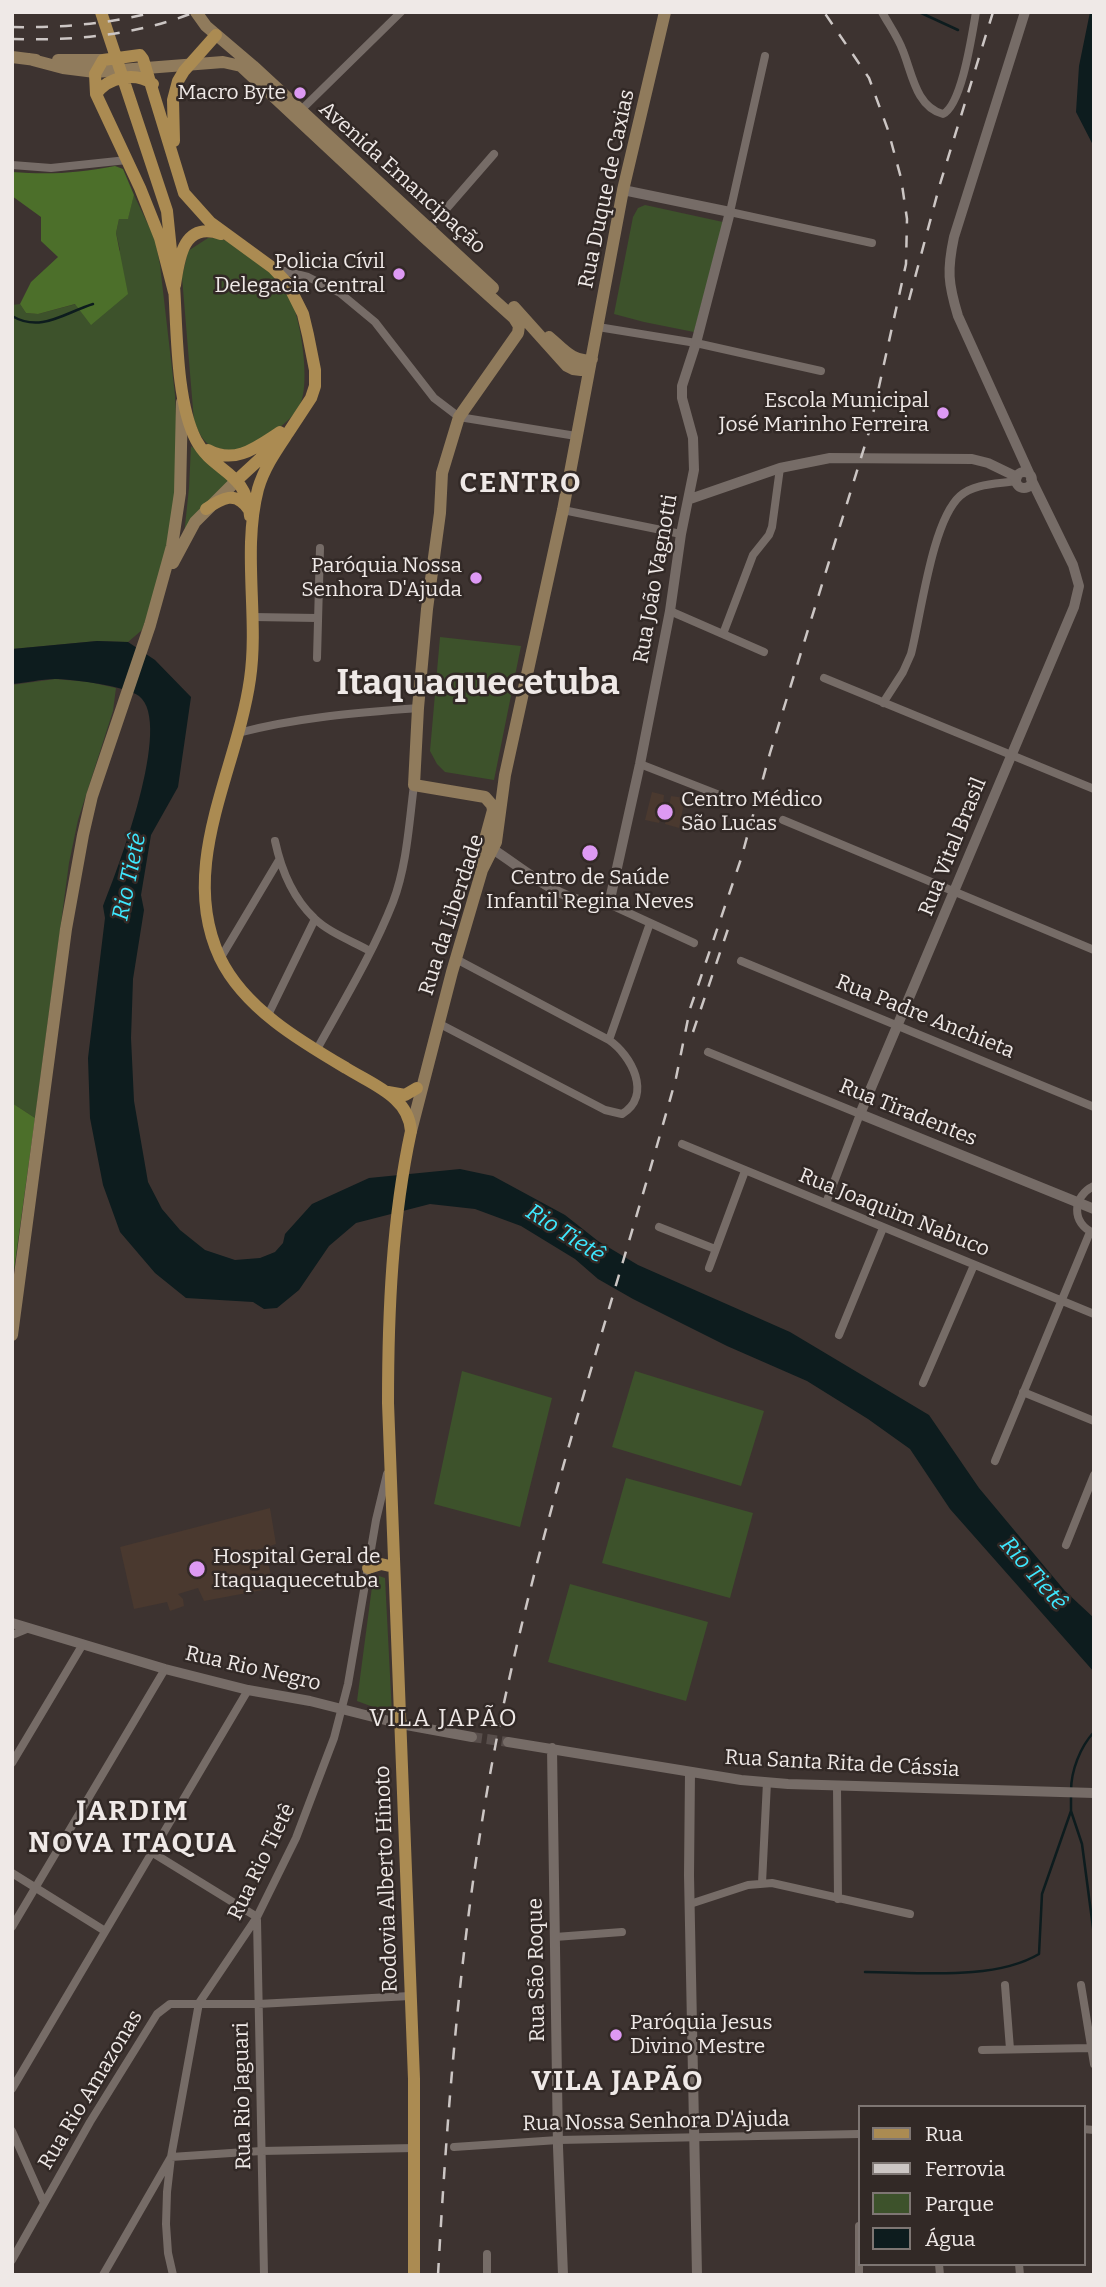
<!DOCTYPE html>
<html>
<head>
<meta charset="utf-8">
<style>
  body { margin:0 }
  #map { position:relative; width:1106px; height:2287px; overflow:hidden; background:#3d3330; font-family:Bitter,serif }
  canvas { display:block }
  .frame { position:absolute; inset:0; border:14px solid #efe9e7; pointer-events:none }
  .legend { position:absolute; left:858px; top:2105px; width:228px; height:161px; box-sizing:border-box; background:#322926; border:2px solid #7e7673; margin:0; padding:9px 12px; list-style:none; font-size:21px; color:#efe9e7 }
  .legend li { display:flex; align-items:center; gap:14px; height:35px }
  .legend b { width:35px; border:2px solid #7e7673 }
</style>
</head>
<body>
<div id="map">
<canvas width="1106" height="2287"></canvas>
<div class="frame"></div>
<ul class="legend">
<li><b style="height:9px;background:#ab8b52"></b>Rua</li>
<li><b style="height:9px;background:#ccc6c4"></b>Ferrovia</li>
<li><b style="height:19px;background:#3d522b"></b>Parque</li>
<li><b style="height:19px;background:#0d1c1e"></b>Água</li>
</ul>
</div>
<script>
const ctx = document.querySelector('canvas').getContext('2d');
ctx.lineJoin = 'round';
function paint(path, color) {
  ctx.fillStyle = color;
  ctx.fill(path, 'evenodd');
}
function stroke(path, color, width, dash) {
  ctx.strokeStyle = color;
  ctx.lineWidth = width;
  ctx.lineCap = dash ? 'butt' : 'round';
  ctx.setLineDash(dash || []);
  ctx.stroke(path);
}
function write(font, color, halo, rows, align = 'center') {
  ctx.font = font + ' Bitter,serif';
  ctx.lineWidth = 5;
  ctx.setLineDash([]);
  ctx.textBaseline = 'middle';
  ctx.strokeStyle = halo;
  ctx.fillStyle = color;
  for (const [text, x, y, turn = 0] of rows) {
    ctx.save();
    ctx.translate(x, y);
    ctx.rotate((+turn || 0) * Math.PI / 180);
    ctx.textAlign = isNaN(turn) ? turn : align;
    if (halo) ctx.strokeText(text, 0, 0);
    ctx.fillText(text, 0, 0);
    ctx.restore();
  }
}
paint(new Path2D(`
  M652 792 664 795 663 805 669 807 671 796 685 798 679 828 665 824 666 818 661 816 659 823 645 820Z
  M270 1508 276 1544 258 1550 266 1555 273 1583 268 1589 204 1601 198 1588 178 1594 183 1599 184 1606 170 1611 167 1602 134 1609 120 1547Z`), '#4a392f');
paint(new Path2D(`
  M134 195 155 239 160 265 175 395 177 436 174 508 160 579 142 630 128 642 97 641 12 649V305L20 304 26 313 38 314 76 304 120 250 116 233 119 219 128 218Z
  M645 205 723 222 694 332 644 322 614 314 633 217 638 208Z
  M208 238C213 238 219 238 224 240 234 243 273 272 281 281 299 300 312 381 300 405 288 427 257 442 236 452 209 446 205 448 194 421L182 277 188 251Z
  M191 446 234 479 184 535 189 488Z
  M440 637 521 646 494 780 445 772 437 764 430 751Z
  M55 679 89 682 116 688 113 711 78 820 69 863 35 1118 12 1103V685Z
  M462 1371 552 1398 520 1527 434 1504Z
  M635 1371 764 1411 741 1486 612 1447Z
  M626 1478 753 1513 730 1598 602 1563Z
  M379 1576 385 1578 392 1714 357 1701 373 1579Z
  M570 1584 708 1622 686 1701 548 1662Z`), '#3d522b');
paint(new Path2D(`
  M115 166 123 169 134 195 128 219H119L116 233 128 294 91 325 75 304 38 314 26 313 20 304 31 282 58 257 41 241V217L12 196V172C50 175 78 173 115 166Z
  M12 1103 35 1118 12 1285Z`), '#4c6f2a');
paint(new Path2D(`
  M1090 12H1094V147L1076 112 1079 66Z
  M97 641 128 642 155 660 191 697 178 787 151 835 141 895 144 910 133 979 131 1038 134 1101 148 1182 162 1209 180 1230 205 1250 235 1260 260 1258 275 1252 283 1243 285 1234 312 1204 369 1178 460 1169 493 1176 565 1215 598 1241 638 1265 790 1332 929 1415 979 1488 1065 1591 1094 1618V1672L950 1509 910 1449 868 1419 807 1381 727 1346 633 1299 598 1279 575 1259 521 1226 475 1209 430 1204 356 1223 329 1246 299 1290 277 1308 264 1309 253 1302 186 1298 155 1273 120 1232 103 1185 90 1118 88 1058 105 918 103 906C117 871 174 723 139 696 127 686 71 679 55 679 41 679 26 683 12 684V649Z`), '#0d1c1e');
stroke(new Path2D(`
  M919 12 958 30
  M12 316C41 333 64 313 93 304
  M1071 1791C1071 1771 1080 1747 1094 1732
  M1071 1797V1811L1082 1844 1094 1935
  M865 1972C917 1972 994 1981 1039 1954L1042 1894 1071 1811`), '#0d1c1e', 2.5);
stroke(new Path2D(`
  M472 1737 508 1742`), '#584e4b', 10, [10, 5]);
stroke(new Path2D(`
  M882 12C889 25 898 37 903 51 912 73 916 107 943 114 962 105 972 34 976 12
  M765 56 730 212 872 243
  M298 113 401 12
  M12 165 51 168 127 160
  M427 231 494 154
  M276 269 308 277 340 293 375 322 434 398 459 417 576 436
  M598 327 696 343 821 371
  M563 510 681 534
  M670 611 764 652
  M253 617 317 618
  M723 634 753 555 769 535 772 527 780 468
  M317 658 320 548
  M824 678 1094 789
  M883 703 903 672 911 654C921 615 932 521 960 496 974 483 999 484 1016 481
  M238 733C297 717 357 713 418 708
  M640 764 722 796
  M783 820 1094 950
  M275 841C281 869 292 897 314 918 328 932 352 941 370 951
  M609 904 694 943
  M220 959 279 860
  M456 959 609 1040
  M741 961 1094 1107
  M268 1015 315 919
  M438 1023 605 1110 622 1114C653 1095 631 1055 609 1040L650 923
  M316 1051C343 1002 373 953 393 902 407 865 409 823 414 785
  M708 1052 860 1114 826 1203
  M682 1144 1094 1314
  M1094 1186C1072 1196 1071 1224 1094 1233
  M659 1227 715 1249
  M709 1268 745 1171
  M839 1335 883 1228
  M923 1383 974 1265
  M1023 1392 1094 1421
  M995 1461 1090 1232
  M1066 1545 1094 1475
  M12 1635 29 1628
  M12 1763 83 1644
  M837 1787 838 1899
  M153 1853 257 1917
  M12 1873 105 1931
  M762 1883 767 1782
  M690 1904 748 1885 772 1883 910 1914
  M257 1920 264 2275
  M12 1927 165 1669
  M555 1937 622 1932
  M1005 1985 1010 2049
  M1081 1985 1094 2064
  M982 2050 1092 2048
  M12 2089 248 1690
  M1083 2129 1094 2130
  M12 2131 44 2203
  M454 2147 558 2140 859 2134
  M487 2254V2275
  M12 2260 90 2122 157 2014 170 2004H258L410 1996
  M939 2264 940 2275
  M1019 2264 1020 2275
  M103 2275 171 2157 261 2151 415 2148
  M173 2275 168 2253 166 2224 167 2192 171 2157 199 2003 257 1917 296 1838 334 1738 348 1684 376 1520 387 1474
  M859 2275V2226`), '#766c67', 8);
stroke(new Path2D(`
  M1025 12 954 237C947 270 948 283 958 316L1030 475
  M1016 480a8 8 0 1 1 16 0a8 8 0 1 1-16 0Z
  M1031 479 1073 565 1079 586 1074 607 860 1114 1094 1209
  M690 499 780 468 830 458 972 459 988 463 1017 477
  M494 850C528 872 566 907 609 904L640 764 670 611 681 534 694 470 693 438 682 398V386L696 343 730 212 623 190
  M12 1623 165 1669 248 1690 310 1701 401 1724 472 1737
  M508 1742 741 1780 788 1784 1094 1793
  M552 1748 558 2147 563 2275
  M690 1772 689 1875 697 2275`), '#766c67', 10);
stroke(new Path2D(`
  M196 12 206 26 253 66 493 288
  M12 57 36 60
  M29 59 63 68 95 72 223 62 241 66 423 236 514 318 519 326 518 333
  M58 60H103
  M514 307 567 366 573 369 581 370
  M549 337C561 347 575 365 592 359
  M173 563 195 522 237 480
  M483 866 484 843 493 810 492 805 485 797 414 785 418 708 427 609 440 513 442 473 459 417 518 333
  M411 1131 452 972 482 870 496 842 505 775 563 510 623 190 665 12
  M12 1335 66 929 83 835 92 796 150 625 172 546 180 493 182 402`), '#907b5c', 12);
stroke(new Path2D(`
  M101 12 167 211 172 260
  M96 94C108 77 135 71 153 84
  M174 141 173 100 178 81 184 71 216 35
  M174 285C177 328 176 402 196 440 213 473 247 470 250 516
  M175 285C179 258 183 221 221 234
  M174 292 160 238 140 188 96 94 95 74 103 60 140 55 143 59 184 193 210 222 273 268 288 284 303 314 308 335 315 370V386L311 398 288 433 237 480
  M288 433C276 451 264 468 258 489 242 551 259 617 250 679 237 771 177 866 220 958 244 1008 300 1041 346 1068 362 1078 381 1086 395 1099 405 1108 410 1118 411 1131 392 1219 388 1312 388 1403L414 2079V2275
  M208 450C235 465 257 447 280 432
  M206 509C222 498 236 490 249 510
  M388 1092 405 1095 417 1088
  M368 1568 381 1564 394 1567`), '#ab8b52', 12);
stroke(new Path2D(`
  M12 27C60 28 108 24 154 12
  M12 39C73 41 138 35 195 12
  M909 300 940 184 993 12
  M693 1032 728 929
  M438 2275C449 2078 465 1881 507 1689 552 1482 620 1281 676 1078L690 1009 741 859 770 753 869 432 906 264 907 219 901 178 888 130 869 78 824 12`), '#ccc6c4', 2.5, [12, 12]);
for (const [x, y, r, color] of [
  [300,93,7,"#dd99f3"],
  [399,274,7,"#dd99f3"],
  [943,413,7,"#dd99f3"],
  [476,578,7,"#dd99f3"],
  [665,812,9,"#dd99f3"],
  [590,853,9,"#dd99f3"],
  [197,1569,9,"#dd99f3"],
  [616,2035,7,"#dd99f3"]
]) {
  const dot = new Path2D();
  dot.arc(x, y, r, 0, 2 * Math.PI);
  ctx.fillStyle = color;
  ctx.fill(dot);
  stroke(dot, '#322926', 2.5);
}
write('21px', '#efe9e7', '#322926', [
  ["Macro Byte",286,93],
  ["Policia Cívil",385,262],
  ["Delegacia Central",385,286],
  ["Escola Municipal",929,401],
  ["José Marinho Ferreira",929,425],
  ["Paróquia Nossa",462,566],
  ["Senhora D'Ajuda",462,590],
  ["Centro Médico",681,800,"left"],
  ["São Lucas",681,824,"left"],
  ["Centro de Saúde",590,878,"center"],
  ["Infantil Regina Neves",590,902,"center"],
  ["Hospital Geral de",213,1557,"left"],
  ["Itaquaquecetuba",213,1581,"left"],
  ["Paróquia Jesus",630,2023,"left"],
  ["Divino Mestre",630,2047,"left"]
], 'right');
write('21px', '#efe9e7', '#322926', [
  ["Avenida Emancipação",402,178,42],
  ["Rua Duque de Caxias",607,189,-78],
  ["Rua João Vagnotti",656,579,-80],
  ["Rua Vital Brasil",953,847,-68],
  ["Rua da Liberdade",452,915,-72],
  ["Rua Padre Anchieta",925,1017,22],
  ["Rua Tiradentes",908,1113,22],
  ["Rua Joaquim Nabuco",894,1213,22],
  ["Rua Rio Negro",253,1669,13],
  ["Rua Santa Rita de Cássia",842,1764,3],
  ["Rua Rio Tietê",262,1862,-64],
  ["Rodovia Alberto Hinoto",387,1879,-92],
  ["Rua São Roque",537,1970,-91],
  ["Rua Rio Amazonas",91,2090,-59],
  ["Rua Rio Jaguari",243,2096,-91],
  ["Rua Nossa Senhora D'Ajuda",656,2122,-1]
]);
write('italic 23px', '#3ee8ff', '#322926', [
  ["Rio Tietê",130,877,-78],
  ["Rio Tietê",565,1234,33],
  ["Rio Tietê",1033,1574,49]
]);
ctx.letterSpacing = '2px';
write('24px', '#efe9e7', '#322926', [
  ["VILA JAPÃO",444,1719]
]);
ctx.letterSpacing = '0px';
ctx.letterSpacing = '2px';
write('bold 28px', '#efe9e7', '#322926', [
  ["CENTRO",521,484],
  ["JARDIM",133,1812],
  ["NOVA ITAQUA",133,1844],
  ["VILA JAPÃO",618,2082]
]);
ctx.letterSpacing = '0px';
write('bold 35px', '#efe9e7', '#322926', [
  ["Itaquaquecetuba",478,684]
]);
</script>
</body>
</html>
